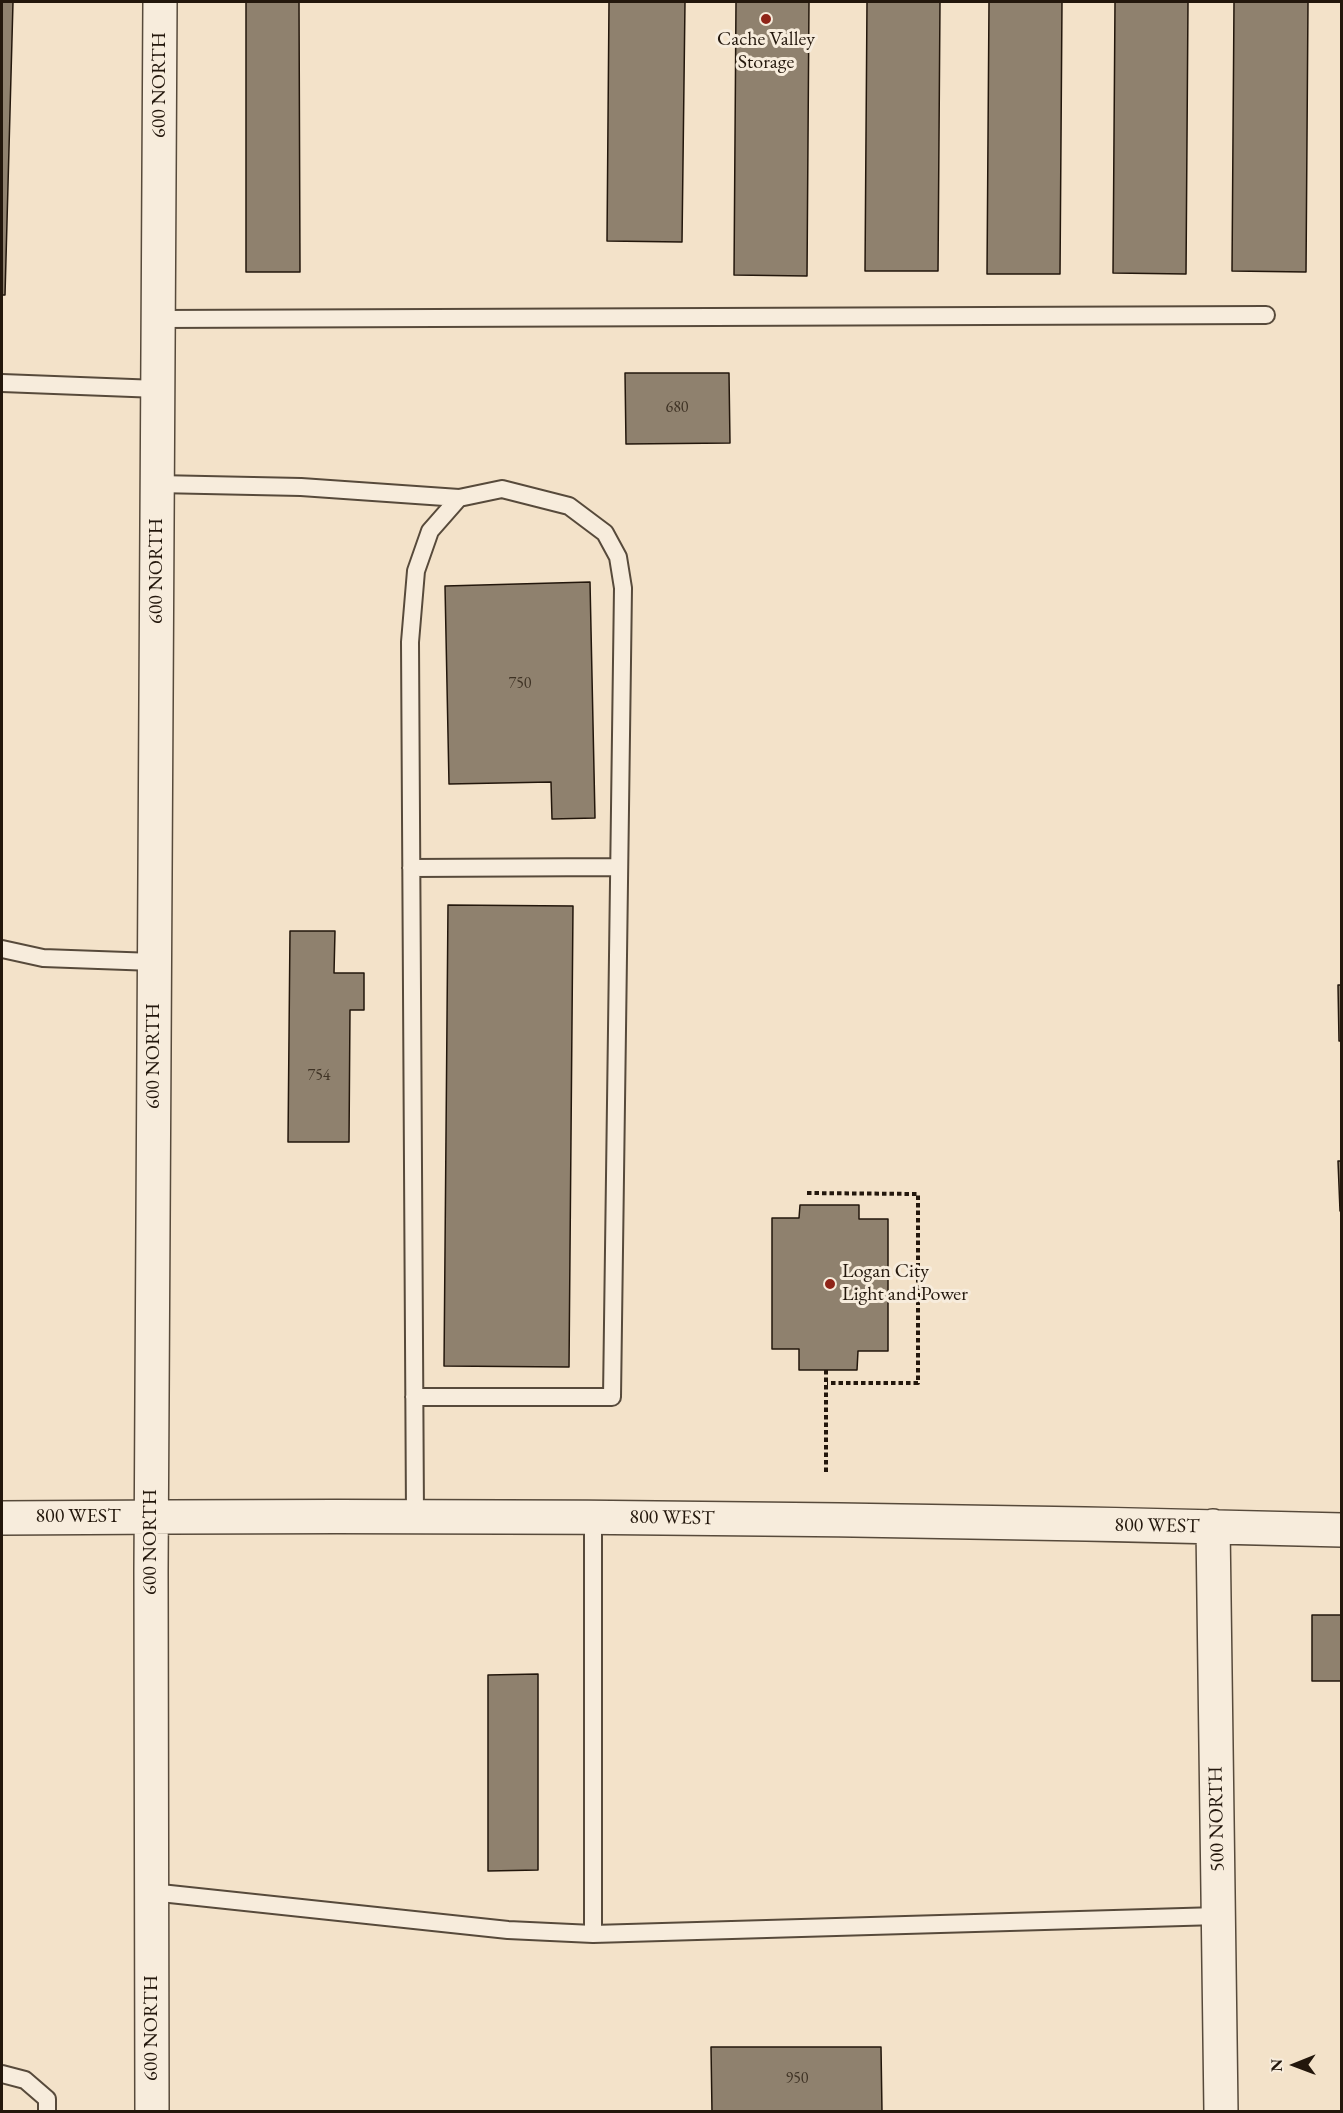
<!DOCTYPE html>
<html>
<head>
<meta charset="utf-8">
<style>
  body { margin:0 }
  #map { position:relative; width:1343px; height:2113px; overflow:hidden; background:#f3e2c9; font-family:"EB Garamond",serif }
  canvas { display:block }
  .frame { position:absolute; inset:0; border:3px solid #23170c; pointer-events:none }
  .north { position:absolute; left:1265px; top:2035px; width:60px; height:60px; -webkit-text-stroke:4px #f7ecdc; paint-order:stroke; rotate:269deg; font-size:16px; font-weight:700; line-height:24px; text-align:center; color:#23170c }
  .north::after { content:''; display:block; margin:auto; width:21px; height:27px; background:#23170c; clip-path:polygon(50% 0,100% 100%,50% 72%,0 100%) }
</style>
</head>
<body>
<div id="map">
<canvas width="1343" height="2113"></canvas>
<div class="frame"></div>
<div class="north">N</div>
</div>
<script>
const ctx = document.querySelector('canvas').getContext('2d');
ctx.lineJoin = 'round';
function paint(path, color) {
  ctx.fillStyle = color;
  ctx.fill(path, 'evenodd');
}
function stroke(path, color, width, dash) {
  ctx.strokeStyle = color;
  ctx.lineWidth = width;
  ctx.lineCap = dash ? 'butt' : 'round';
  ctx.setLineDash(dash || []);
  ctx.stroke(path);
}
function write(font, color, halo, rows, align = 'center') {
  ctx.font = font + ' "EB Garamond",serif';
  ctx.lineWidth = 6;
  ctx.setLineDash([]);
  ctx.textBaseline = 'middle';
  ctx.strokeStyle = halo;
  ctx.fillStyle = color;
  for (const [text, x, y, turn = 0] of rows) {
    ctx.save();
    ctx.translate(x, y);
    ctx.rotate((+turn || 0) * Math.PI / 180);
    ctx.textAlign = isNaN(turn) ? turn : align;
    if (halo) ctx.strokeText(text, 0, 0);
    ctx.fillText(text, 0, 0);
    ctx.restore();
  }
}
const building = new Path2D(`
  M2 2H13L5 295H2Z
  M246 2H299L300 272H246Z
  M609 2H685L682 242 607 241Z
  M736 2H809L807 276 734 275Z
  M867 2H940L938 271H865Z
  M989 2H1062L1060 274H987Z
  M1115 2H1188L1186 274 1113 273Z
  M1234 2H1308L1306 272 1232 271Z
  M625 373H729L730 443 626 444Z
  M590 582 595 818 552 819 551 782 449 784 445 586Z
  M448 905 573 906 569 1367 444 1366Z
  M290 931H335L334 973H364V1010H350L349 1142H288Z
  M1338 985H1342V1041H1339Z
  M1338 1161H1342V1211H1340Z
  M800 1205H859V1219H888V1351H858L857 1370H799V1349H772V1218H799Z
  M1312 1615H1342V1681H1312Z
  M538 1674V1870L488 1871V1675Z
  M711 2047H881L882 2112H712Z`);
paint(building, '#8f816e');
stroke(building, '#23170c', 1.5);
const lane = new Path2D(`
  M158 319 1266 315
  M2 383 158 389
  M157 484 301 487 459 498
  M411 868 619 867
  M2 949 43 958 154 962
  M414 1397H612L623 588 618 557 605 533 569 506 502 489 459 498 430 531 416 571 410 642 415 1515
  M151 1892 508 1930 593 1934 1218 1916
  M593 1934V1517
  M2 2074 25 2080 47 2099V2112`);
const street = new Path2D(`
  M2 1518C448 1514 895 1518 1342 1530
  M1213 1526 1221 2112
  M152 2112 151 1570 160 2`);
stroke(lane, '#574a3b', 20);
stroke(street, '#574a3b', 36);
stroke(new Path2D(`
  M807 1193 918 1194V1383H827
  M826 1472V1370`), '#23170c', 4, [4.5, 3]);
stroke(lane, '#f7ecdc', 16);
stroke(street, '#f7ecdc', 33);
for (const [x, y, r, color] of [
  [766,19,6,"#8f2418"],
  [830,1284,6,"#8f2418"]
]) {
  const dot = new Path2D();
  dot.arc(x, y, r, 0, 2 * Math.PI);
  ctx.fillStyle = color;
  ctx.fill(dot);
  stroke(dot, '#f7ecdc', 2);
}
write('16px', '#3e3224', null, [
  ["680",677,408],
  ["750",520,684],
  ["754",319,1076],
  ["950",797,2079]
]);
write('20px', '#23170c', '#f7ecdc', [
  ["Cache Valley",766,40],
  ["Storage",766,63],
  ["Logan City",842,1272,"left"],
  ["Light and Power",842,1295,"left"]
]);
write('20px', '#23170c', '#f7ecdc', [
  ["600 NORTH",160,85,-90],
  ["600 NORTH",157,571,-90],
  ["600 NORTH",154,1056,-90],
  ["800 WEST",78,1517],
  ["800 WEST",672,1518,1],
  ["800 WEST",1157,1526,1],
  ["600 NORTH",151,1542,-90],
  ["500 NORTH",1217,1819,-91],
  ["600 NORTH",152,2028,-90]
]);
</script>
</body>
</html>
